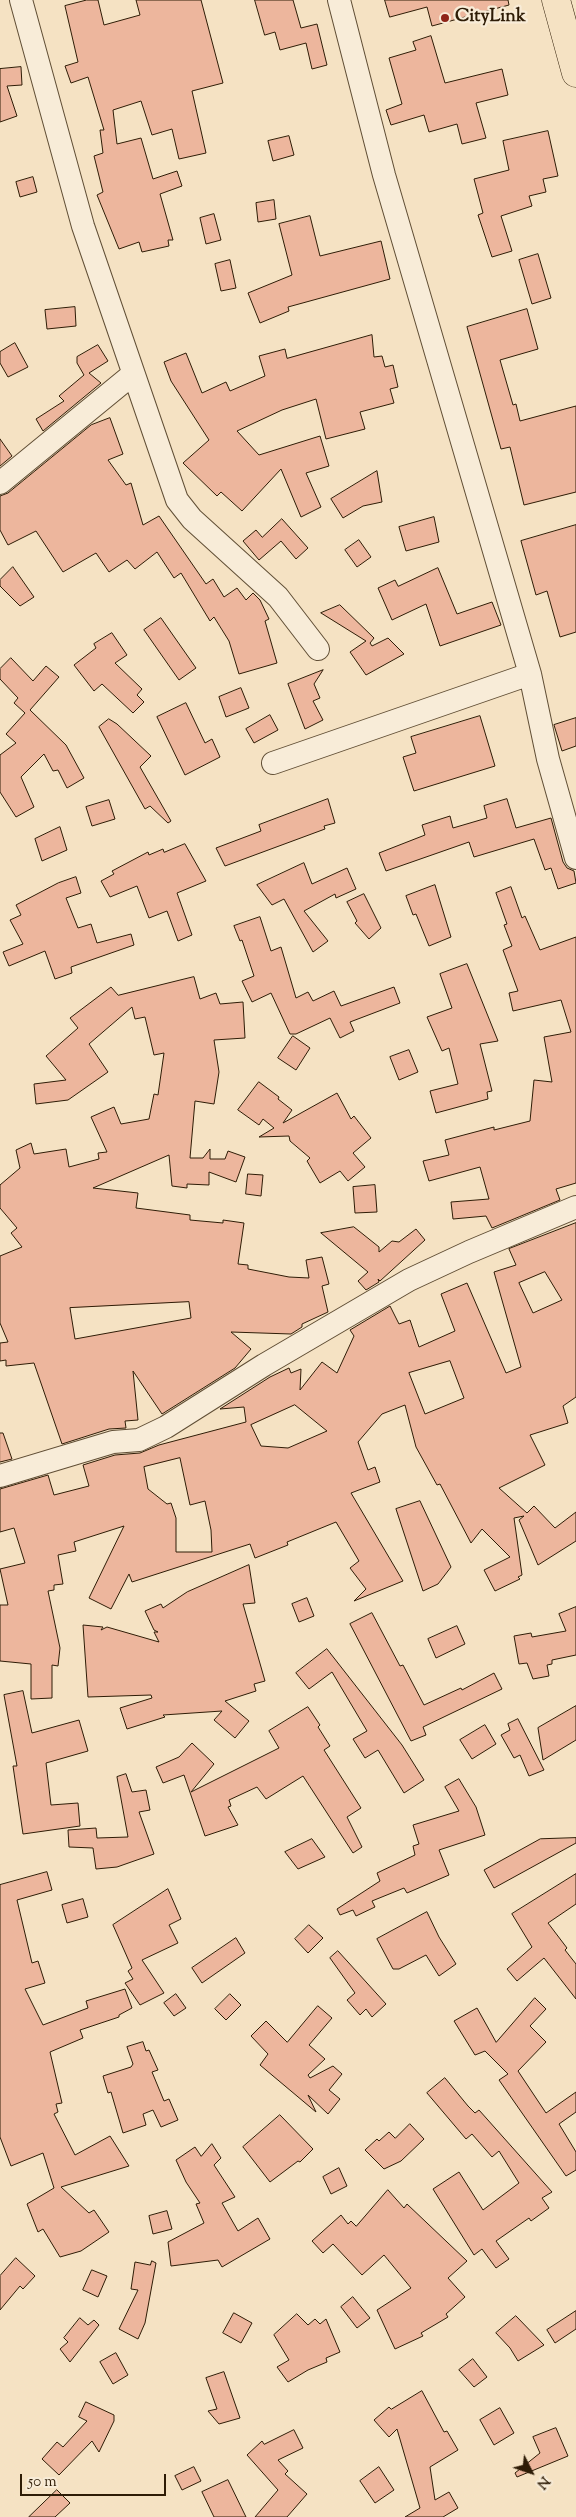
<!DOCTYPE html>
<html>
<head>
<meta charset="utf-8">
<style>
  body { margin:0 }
  #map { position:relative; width:576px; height:2517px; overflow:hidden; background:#f5e2c3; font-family:"Sorts Mill Goudy",serif }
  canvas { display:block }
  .north { position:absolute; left:506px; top:2447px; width:50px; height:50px; -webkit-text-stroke:4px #f8ecd8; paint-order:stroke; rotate:131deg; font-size:14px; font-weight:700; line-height:20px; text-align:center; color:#2e1c06 }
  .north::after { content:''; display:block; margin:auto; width:18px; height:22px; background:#2e1c06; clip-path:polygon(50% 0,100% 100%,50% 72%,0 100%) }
  .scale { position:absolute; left:20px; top:2474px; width:146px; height:22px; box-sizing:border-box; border:2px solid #2e1c06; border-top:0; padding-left:6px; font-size:15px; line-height:18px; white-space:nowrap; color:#2e1c06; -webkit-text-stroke:4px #f8ecd8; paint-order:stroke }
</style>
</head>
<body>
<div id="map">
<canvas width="576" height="2517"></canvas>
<div class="north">N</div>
<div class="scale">50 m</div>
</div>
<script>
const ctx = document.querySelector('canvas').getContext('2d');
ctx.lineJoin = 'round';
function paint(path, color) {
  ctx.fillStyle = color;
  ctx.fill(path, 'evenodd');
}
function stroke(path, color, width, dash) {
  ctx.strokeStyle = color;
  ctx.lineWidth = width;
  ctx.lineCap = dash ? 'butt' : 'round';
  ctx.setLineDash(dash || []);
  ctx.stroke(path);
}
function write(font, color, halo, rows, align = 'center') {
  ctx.font = font + ' "Sorts Mill Goudy",serif';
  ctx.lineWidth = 4.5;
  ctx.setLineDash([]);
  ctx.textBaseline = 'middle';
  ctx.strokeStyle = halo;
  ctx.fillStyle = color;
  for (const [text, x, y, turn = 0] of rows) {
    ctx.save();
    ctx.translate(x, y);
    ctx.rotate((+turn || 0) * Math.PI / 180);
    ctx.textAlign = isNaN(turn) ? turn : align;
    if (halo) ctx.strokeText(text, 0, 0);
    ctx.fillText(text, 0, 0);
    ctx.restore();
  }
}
const building = new Path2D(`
  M87 0H98L104 25 140 15 136 0H201L223 83 192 91 206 153 179 159 172 129 152 135 141 101 113 110 117 144 141 138 153 179 177 171 182 186 160 194 173 240H168L169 246 142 252 139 242 119 249 97 195 103 192 94 156 103 153 100 130H104L88 77 71 83 65 66 78 62 65 6Z
  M255 0H293L301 28 317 24 327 65 312 69 306 43 280 50 275 32 265 35Z
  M385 0H508L509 5 432 26 427 7 390 17Z
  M431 36 445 83 502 69 508 95 476 103 486 138 462 144 457 124 429 132 424 115 391 125 386 110 402 104 389 58 416 50 413 42Z
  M21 67 22 85 7 86 17 116 0 122V69Z
  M548 131 558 176 543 179 546 192 529 196 532 206 501 216 512 251 492 257 478 215 483 213 474 179 509 170 503 141Z
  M289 136 294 155 273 161 268 141Z
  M33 177 37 192 20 197 16 182Z
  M274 200 276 219 258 222 256 203Z
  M214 214 221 240 206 244 200 218Z
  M310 216 320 256 381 241 390 279 288 307 289 311 260 323 248 293 292 275 279 224Z
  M538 254 551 298 532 304 519 260Z
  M230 260 236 288 221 291 215 264Z
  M75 307 76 326 47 329 45 310Z
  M527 309 538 349 500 360 513 405 516 404 520 421 576 406V492L524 505 510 447 501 449 467 327Z
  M372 335 374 357 382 356 385 367 393 365 398 387 390 389 394 403 360 412 365 429 326 439 316 399 282 410 237 431 259 455 320 436 329 466 306 473 321 507 301 517 281 469 242 511 221 492 217 496 183 463 209 440 171 381 164 362 186 353 202 393 226 382 230 391 265 376 259 356 285 349 287 358Z
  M15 343 28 367 8 377 0 363V352Z
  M98 345 108 361 89 373 101 383 43 431 36 419 64 401 59 396 84 375 77 363V357Z
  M110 418 123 454 108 460 126 485 131 483 143 525 159 516 206 584 213 579 224 597 237 588 246 600 253 593 260 600 269 619 265 621 277 663 239 674 229 641 214 617 210 621 181 573 174 578 157 552 135 569 127 560 109 572 96 553 63 572 36 531 8 545 0 530V496L8 493 91 425Z
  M0 439 12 456 0 466Z
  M377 471 382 502 363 506 343 518 331 499Z
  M434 517 439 542 406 551 399 527Z
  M282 519 308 548 296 559 281 541 259 560 243 541 256 530 262 537Z
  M576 525V632L560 637 547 591 536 595 521 541Z
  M359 540 371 557 357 567 345 550Z
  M13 567 34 597 20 606 0 586V580Z
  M438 568 457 614 492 602 501 625 440 646 426 604 392 620 378 588 395 580 398 586Z
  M340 605 374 638 370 643 372 646 388 638 404 654 366 675 350 652 366 641 321 613Z
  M161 618 196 668 179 680 144 630Z
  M112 633 127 655 115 663 142 689 137 695 144 702 133 713 102 684 94 691 74 665 96 648 94 644Z
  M11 658 33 681 46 666 59 677 30 710 66 745 84 778 67 788 58 770 53 771 44 754 21 777 34 807 16 817 0 792V755L16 743 6 734 25 713 14 703 18 698 0 679V669Z
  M323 670 314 684 320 698 313 701 323 720 305 729 288 684Z
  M241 688 249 708 226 717 219 697Z
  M186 703 205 743 212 739 220 757 185 775 157 717Z
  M270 715 278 730 254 743 246 729Z
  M480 716 495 766 414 791 403 757 416 753 411 737Z
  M576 718V746L562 751 554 725Z
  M109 719 117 724 151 756 140 767 171 821 168 823 150 806 145 809 99 727Z
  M328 799 335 823 324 826 325 829 225 866 216 848 261 831 259 825Z
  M507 799 516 828 551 818 563 862 567 868 574 871 576 883 558 889 551 868 545 870 534 839 474 857 469 842 386 871 379 853 425 835 422 825 450 816 453 828 487 818 484 806Z
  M109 800 115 819 92 826 86 807Z
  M60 827 67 850 42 861 35 839Z
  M185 844 206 881 177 893 192 935 178 941 167 911 149 918 137 886 110 897 101 881 114 874 112 871 148 852 149 855 163 849 164 852Z
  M304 863 312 884 347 868 356 889 336 898 335 894 304 911 328 941 313 952 284 899 272 905 257 885Z
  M76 877 81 893 66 898 78 928 91 924 97 943 131 934 134 945 71 967 72 973 55 979 45 951 9 966 3 952 23 944 10 920 21 915 16 905 58 883Z
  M435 885 451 937 429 946 416 914 413 915 406 896Z
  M511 887 522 918 525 916 540 950 576 937V1183L556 1189 560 1200 492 1228 486 1216 453 1219 451 1202 489 1199 480 1167 429 1181 423 1161 449 1155 445 1140 494 1127V1130L530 1121 534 1080 552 1082 544 1037 571 1032 561 1000 513 1011 509 993 518 991 503 950 512 946 504 925 507 924 496 893Z
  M364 894 381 928 369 939 355 923 357 921 347 902Z
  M260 917 271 951 281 947 296 998 308 992 313 1001 334 991 341 1006 394 987 400 1003 350 1022 354 1031 340 1038 330 1018 296 1034H290L271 993 252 1002 242 981 254 976 242 940 240 941 234 926Z
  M467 964 498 1041 480 1044 492 1091 487 1092 488 1099 436 1113 430 1091 458 1084 449 1048 442 1051 427 1017 452 1008 440 974Z
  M194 977 200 999 216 993 220 1004 243 1002 245 1038 214 1040 219 1072 214 1104 195 1101 190 1158H203L210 1149V1159H225L228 1151 245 1157 236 1182 209 1172V1185L187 1184V1188L172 1186 169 1155 93 1188 138 1193 136 1208 190 1215V1220L223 1223V1220L244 1223 238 1264 248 1265V1269L289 1277 309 1278 306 1260 322 1257 329 1284 322 1286 328 1312 302 1324V1327L291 1334 231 1332 251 1349 235 1368 162 1414 133 1371 138 1420 125 1421 126 1428 109 1429 62 1444 34 1363 6 1366V1360L0 1361V1343L8 1342 0 1323V1256L22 1247 11 1233 17 1228 0 1208V1185L20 1168 16 1150 31 1143 34 1154 66 1149 69 1167 99 1159 98 1153 107 1152 91 1117 114 1107 121 1124 149 1119 154 1094 158 1095 164 1053 154 1055 145 1017 135 1019 132 1007 89 1044 108 1072 68 1100 36 1104 34 1084 66 1080 46 1056 78 1028 70 1018 111 987 118 995ZM189 1302 191 1318 75 1339 70 1308Z
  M293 1036 310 1048 296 1070 278 1058Z
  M409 1050 418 1072 399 1080 390 1057Z
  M259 1082 279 1097 278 1099 292 1110 283 1123 337 1093 351 1119 354 1116 371 1138 353 1153 365 1167 348 1181 340 1171 320 1183 307 1161 310 1158 290 1141 289 1136 259 1137 274 1128 263 1119 259 1125 238 1110Z
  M248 1174 263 1175 261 1196 246 1194Z
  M375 1185 377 1212 355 1213 353 1187Z
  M576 1223V1397L563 1406 568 1423 530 1435 545 1465 499 1488 527 1513 534 1506 555 1528 576 1512V1541L538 1565 519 1520 524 1516 514 1518 522 1575 518 1577 520 1579 495 1591 484 1570 510 1557 482 1529 471 1543 440 1484 437 1485 416 1447 405 1405 382 1414 358 1442 368 1470 375 1467 380 1482 351 1493 403 1581 354 1601 366 1589 350 1568 359 1561 336 1522 287 1542 288 1545 255 1558 250 1544 132 1582 129 1574 111 1609 89 1598 124 1526 74 1542 76 1551 58 1555 63 1584 54 1585V1590L48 1591 60 1648 58 1666 52 1665V1698L31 1699V1664L0 1661V1605H8L0 1569 25 1563 14 1528 0 1532V1489L48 1475 54 1495 89 1486 83 1465 115 1455 140 1453 159 1445 246 1422 244 1407 220 1409 270 1377 289 1368 291 1373 301 1369 300 1390 322 1362 337 1373 354 1336 350 1330 390 1306 399 1324 410 1320 419 1347 455 1331 441 1294 467 1283 506 1373 521 1367 494 1272 516 1265 509 1249ZM545 1272 562 1300 533 1313 519 1283ZM450 1361 464 1398 425 1414 409 1373ZM295 1405 327 1431 288 1448 261 1446 251 1425ZM180 1458 190 1505 205 1501 211 1530 212 1552H176V1518L171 1503 167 1504 148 1489 144 1467Z
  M354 1227 379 1247V1252L392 1241 399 1242 416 1229 425 1240 380 1281 378 1279 379 1282 366 1290 358 1281 368 1272 321 1233Z
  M0 1433H3L12 1459 0 1462Z
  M420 1501 451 1567 438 1584 423 1591 396 1509Z
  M249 1565 255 1603 243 1604 265 1681 254 1684 256 1691 225 1701 249 1721 235 1738 214 1720 222 1711 163 1715 165 1717 127 1729 120 1708 152 1698 151 1695 88 1697 83 1625 103 1627 101 1630 107 1627 159 1642 154 1632H158L154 1630 145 1611 161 1604 163 1608 187 1592Z
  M307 1598 314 1616 299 1622 292 1604Z
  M576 1607V1655L552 1660V1664L547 1665 549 1676 533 1679 527 1663 519 1664 514 1636 531 1633 532 1637 566 1631 559 1614Z
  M372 1613 400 1666 403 1665 424 1705 461 1688 462 1690 494 1673 502 1689 423 1727 426 1735 411 1741 350 1624Z
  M457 1626 465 1644 436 1658 428 1639Z
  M327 1649 402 1745 424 1780 404 1793 378 1750 365 1758 353 1739 367 1731 332 1672 309 1689 296 1673Z
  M23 1691 32 1733 79 1720 88 1751 46 1763 51 1805 78 1803 80 1826 23 1834 13 1766H17L4 1695Z
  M576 1706V1740L543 1760 538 1728Z
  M308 1707 320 1725 318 1727 330 1746 324 1750 361 1808 347 1817 362 1847 353 1853 303 1776 266 1799 257 1787 229 1800 231 1806 228 1807 238 1825 205 1836 184 1775 163 1783 156 1767 179 1757 192 1743 214 1764 191 1792 279 1748 269 1731Z
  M518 1719 544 1770 529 1776 520 1755 514 1758 501 1735 510 1730 508 1724Z
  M485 1725 496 1744 472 1759 460 1740Z
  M126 1774 132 1792 146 1790 150 1810 139 1812 154 1854 117 1867 96 1869 93 1848 69 1847 68 1830 96 1828 97 1838 128 1837 117 1777Z
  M459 1779 476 1807 485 1835 439 1850 449 1875 407 1893 404 1888 372 1901 375 1907 356 1916 353 1910 340 1915 337 1909 380 1881 377 1873 415 1855 413 1846 419 1844 413 1825 459 1811 445 1787Z
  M576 1838V1843L494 1888 484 1870 540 1839Z
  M312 1839 325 1857 298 1869 285 1852Z
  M47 1872 52 1890 17 1900 32 1963 38 1961 45 1983 25 1989 43 2025 88 2008 86 2001 125 1989 132 2008 119 2015V2017L80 2030 83 2038 50 2052 62 2103 56 2104 58 2112 54 2114 75 2155 110 2136 129 2166 61 2187 89 2213 94 2210 109 2232 81 2251 60 2257 43 2229 38 2232 27 2204 54 2188 43 2153 11 2166 0 2137V1885Z
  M576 1874V1904L548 1923 567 1948 565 1950 576 1964V1999L544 1958 517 1981 507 1969 532 1947 512 1914Z
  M168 1889 181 1919 169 1925 178 1943 142 1960 164 1993 140 2005 125 1983 133 1979 128 1971 132 1968 113 1925Z
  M83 1899 88 1917 67 1923 62 1905Z
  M427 1912 439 1937 456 1964 439 1976 426 1955 399 1969H393L377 1939Z
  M309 1925 323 1938 308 1953 295 1939Z
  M236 1938 245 1953 202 1983 192 1968Z
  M338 1951 386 2004 372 2017 366 2009 360 2015 347 2000 355 1993 330 1958Z
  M176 1994 186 2008 174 2016 164 2003Z
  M230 1994 241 2005 226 2020 215 2009Z
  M535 1998 546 2009 530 2026 546 2042 518 2071 546 2113 576 2092V2112L559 2124 576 2152V2170L566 2176 499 2080 508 2074 485 2051 475 2055 454 2021 477 2008 496 2042Z
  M318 2006 332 2018 309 2045 325 2059 308 2075 310 2078 333 2066 342 2074 329 2090 340 2099 328 2114 308 2095 316 2112 260 2065 268 2054 251 2036 266 2021 287 2042Z
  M143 2042 146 2051 149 2050 158 2070 152 2072 164 2101 169 2099 178 2120 161 2127 153 2110 143 2114 146 2125 123 2133 111 2092 108 2093 103 2076 131 2067 133 2064 127 2047Z
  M445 2078 468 2106 475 2113 479 2110 552 2192 542 2198 549 2208 531 2221 529 2218 496 2241 509 2259 496 2268 482 2249 474 2255 433 2189 459 2172 483 2210 519 2183 499 2151 492 2157 472 2134 466 2139 427 2093Z
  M280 2115 313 2149 300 2162 298 2161 270 2182 243 2147Z
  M410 2124 424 2139 401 2161 384 2169 365 2150 377 2139 379 2141 389 2132 395 2138Z
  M212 2144 221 2158 214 2165 235 2197 222 2203 238 2231 258 2218 270 2239 222 2267 218 2260 171 2266 168 2242 204 2223 196 2204 200 2203 186 2182 176 2160 195 2147 201 2156Z
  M339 2168 347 2186 331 2194 323 2177Z
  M388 2190 404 2208 407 2204 467 2261 448 2278 465 2297 446 2314 448 2317 421 2333 423 2336 395 2349 377 2310 411 2288 384 2255 362 2275 333 2244 323 2253 312 2241 341 2215 348 2224 351 2221 356 2226Z
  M167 2211 172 2229 153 2234 149 2216Z
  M16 2258 35 2276 23 2289 20 2286 0 2310V2276Z
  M152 2261 156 2263 145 2323 138 2339 119 2329 138 2290 131 2289 135 2262 150 2265Z
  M92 2270 107 2276 98 2297 83 2290Z
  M353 2297 370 2318 357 2328 341 2307Z
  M576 2311V2329L555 2343 547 2330Z
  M234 2313 252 2323 241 2343 223 2333Z
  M297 2314 308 2325 315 2319 320 2324 326 2319 340 2352 326 2358 327 2362 308 2370 288 2382 277 2367 289 2360 274 2335Z
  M516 2316 544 2345 518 2361 510 2348 496 2333Z
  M80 2318 88 2325 94 2320 99 2325 70 2362 60 2349 68 2342 64 2338Z
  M116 2353 128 2375 113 2384 100 2362Z
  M473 2359 487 2377 474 2387 459 2370Z
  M224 2372 240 2418 219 2424 208 2411 217 2409 206 2378Z
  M422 2391 444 2432 447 2431 458 2450 430 2467 435 2500 449 2492 458 2508 443 2517H405L420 2508 397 2429 389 2437 374 2420 389 2407 391 2409Z
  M86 2402 114 2415V2421L99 2452 92 2441 59 2475 42 2459 57 2442 63 2447 87 2421 79 2417Z
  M500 2408 514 2433 494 2445 480 2420Z
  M556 2428 568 2456 517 2477 515 2473 540 2453 533 2437Z
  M294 2430 303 2448 278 2460 288 2471 285 2474 307 2494 287 2517H255L278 2490 247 2455 262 2441 264 2444Z
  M194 2467 201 2481 182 2490 175 2476Z
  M379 2467 394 2490 375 2503 360 2481Z
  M228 2480 246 2517H214L202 2492Z
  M57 2490 70 2503 55 2517H29Z`);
paint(building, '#edb69d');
stroke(building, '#2e1c06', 1);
const minor = new Path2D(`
  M21 0 83 226 177 500 192 519 278 597 318 649
  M339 0 384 175 530 674 548 759 576 858
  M0 483 133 374
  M273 763 530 674
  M0 1476 113 1442 139 1440 166 1427 264 1365 409 1280 469 1252 576 1207`);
const trunk = new Path2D(`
  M556 0 576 73`);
stroke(minor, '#604e35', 24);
stroke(trunk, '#2e1c06', 29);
stroke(minor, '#f8ecd8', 22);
stroke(trunk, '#f5e2c3', 28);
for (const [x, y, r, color] of [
  [445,18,5,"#8f2418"]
]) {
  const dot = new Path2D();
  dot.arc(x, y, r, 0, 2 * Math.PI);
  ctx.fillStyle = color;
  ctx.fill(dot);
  stroke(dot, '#f8ecd8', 2);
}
write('bold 18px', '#2e1c06', '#f8ecd8', [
  ["CityLink",455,18]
], 'left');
</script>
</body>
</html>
